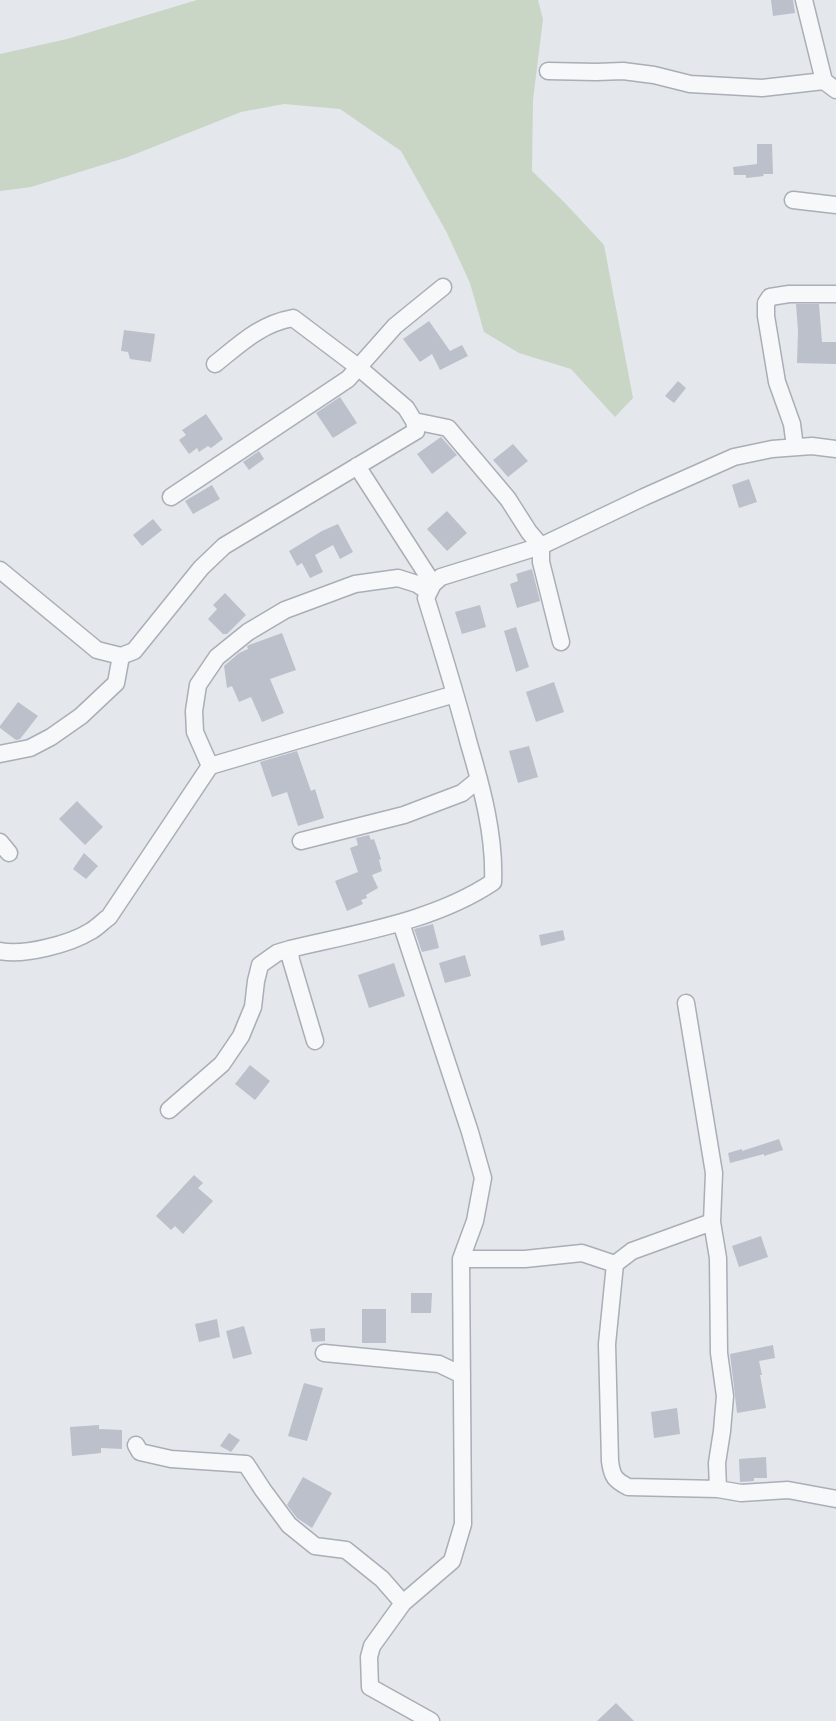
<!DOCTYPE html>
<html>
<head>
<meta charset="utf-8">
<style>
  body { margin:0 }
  canvas { display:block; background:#e4e7ec }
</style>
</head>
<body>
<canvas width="836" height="1721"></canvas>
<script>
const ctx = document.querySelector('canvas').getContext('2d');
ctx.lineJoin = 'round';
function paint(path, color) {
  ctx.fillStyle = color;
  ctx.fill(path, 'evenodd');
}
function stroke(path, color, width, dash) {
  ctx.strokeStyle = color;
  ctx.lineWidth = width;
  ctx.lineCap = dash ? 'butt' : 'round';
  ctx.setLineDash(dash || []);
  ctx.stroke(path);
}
paint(new Path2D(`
  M197 0H538L543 19 533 100 532 171 566 204 604 245 633 398 615 417 571 369 519 353 484 332 470 283 447 233 401 151 340 109 284 104 241 112 128 157 31 187 0 191V54L67 39Z`), '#c9d6c5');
paint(new Path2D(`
  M771 0H793L795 13 773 16Z
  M757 144H772L773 174H763L764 176 746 178V175H734L733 167 757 164Z
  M796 304H819L822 342H836V364L797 363 798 331Z
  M429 321 450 351 462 345 468 356 440 370 432 354 420 362 403 339Z
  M124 330 155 334 151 362 130 359 128 352 121 351Z
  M678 381 686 388 674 403 665 396Z
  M340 397 357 423 333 438 316 413Z
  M206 414 223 439 211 448 208 446 199 452 197 448 189 454 179 440 186 435 182 430Z
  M441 437 457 455 432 474 417 454Z
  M513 444 528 461 508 477 493 460Z
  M259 451 264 459 249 470 243 462Z
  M749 479 757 502 739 508 732 485Z
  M212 485 220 499 193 514 185 501Z
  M447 511 467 533 447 551 427 529Z
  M153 519 162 530 142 546 133 535Z
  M338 524 353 552 340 559 333 545 315 555 323 572 310 578 302 563 297 566 289 551 322 531Z
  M532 569 540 601 517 608 510 584 518 581 516 574Z
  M225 593 246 615 227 634H223L208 619 217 609 213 605Z
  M480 605 486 627 462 634 455 612Z
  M516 627 529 667 516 672 504 631Z
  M282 633 296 670 270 679 284 713 262 722 251 697 239 702 232 686 227 688 224 666 239 653 248 649 247 646 249 645Z
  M554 682 564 712 536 722 526 692Z
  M18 702 38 716 20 739 16 740 0 728V726Z
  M529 746 538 777 518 783 509 751Z
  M297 751 311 791 315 789 324 818 298 826 287 792 272 797 260 762Z
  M77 801 103 827 85 845 59 819Z
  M369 835 371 840 374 839 381 859 379 860 382 871 372 875 378 888 366 895 367 898 361 900 363 904 347 911 335 881 358 872 350 848 358 845 356 838Z
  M84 853 98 866 86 879 73 869Z
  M433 924 439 948 422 952 414 929Z
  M563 930 565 940 541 946 539 935Z
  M465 955 471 976 445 983 439 963Z
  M394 963 405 996 369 1008 358 975Z
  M250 1065 270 1081 255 1100 235 1084Z
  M779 1139 783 1150 764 1156V1154L730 1163 728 1153 742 1149V1151Z
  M194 1175 203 1183 198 1188 213 1201 183 1234 175 1226 171 1230 156 1216Z
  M761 1236 768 1257 739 1267 732 1246Z
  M411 1293H432L431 1313H411Z
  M362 1309H386V1343H362Z
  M217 1319 220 1337 199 1342 195 1324Z
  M244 1326 252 1354 233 1359 226 1331Z
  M325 1328V1341L312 1342 310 1329Z
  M773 1345 775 1358 759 1361 762 1375H760L766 1408 737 1413 730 1354Z
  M304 1383 323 1388 307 1441 288 1436Z
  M677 1408 680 1434 654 1438 651 1412Z
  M99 1425V1429L122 1430V1449L101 1448V1453L72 1456 70 1427Z
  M229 1433 240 1440 231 1452 220 1446Z
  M766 1457 767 1478H754V1481L740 1482 739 1459Z
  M303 1477 332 1493 312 1528 297 1518 287 1505Z
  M616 1703 634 1721H597Z`), '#bbc0ca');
const minor = new Path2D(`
  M804 0 824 81 836 90
  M548 71 596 72 623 71 654 75 690 84 762 88 824 81
  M793 200 836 205
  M414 421 448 428 508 499 529 532 541 546V562L561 642
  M795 447 792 424 777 382 766 316V303L770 297 789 294H836
  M357 466 433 584
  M171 497 348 379 395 326 443 287
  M0 570 97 650 121 656 134 651 201 568 224 546 416 431 414 421 406 408 358 367 293 318C260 324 240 344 215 364
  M0 754 30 748 51 737 81 716 116 683 121 656
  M210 766 195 732 194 711 198 685 217 657 248 632 285 610 355 584 398 578 417 584 429 592
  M301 841 404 815 462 793 479 779
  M0 842 9 853
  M401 923 470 1132 483 1178 475 1221 461 1259 463 1524 452 1561 403 1603 372 1646 369 1657 370 1687 431 1721
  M290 949 291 960 315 1041
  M0 951C24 956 70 944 91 931 98 927 103 921 109 917L210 766 455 694
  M686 1003 714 1173 712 1222 718 1258 719 1353 725 1396 722 1431 717 1463 718 1489
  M169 1110 222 1064 241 1036 253 1007 256 981 260 965 277 953 290 949C357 933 435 921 493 882 495 836 482 788 469 744 456 695 441 646 426 598L433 584 441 577 541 546 644 497 734 457 772 449 812 446 836 449
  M461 1259H525L582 1253 615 1264 632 1251 712 1222
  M615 1264 607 1344 610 1461C612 1477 615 1480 628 1487L718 1489 741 1493 788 1490 836 1499
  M324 1353 439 1364 462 1375
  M136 1445 140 1452 171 1459 246 1464 263 1490 289 1525 315 1546 346 1550 382 1579 403 1603`);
stroke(minor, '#a9aeb7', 19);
stroke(minor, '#f7f8fa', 16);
</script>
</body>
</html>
